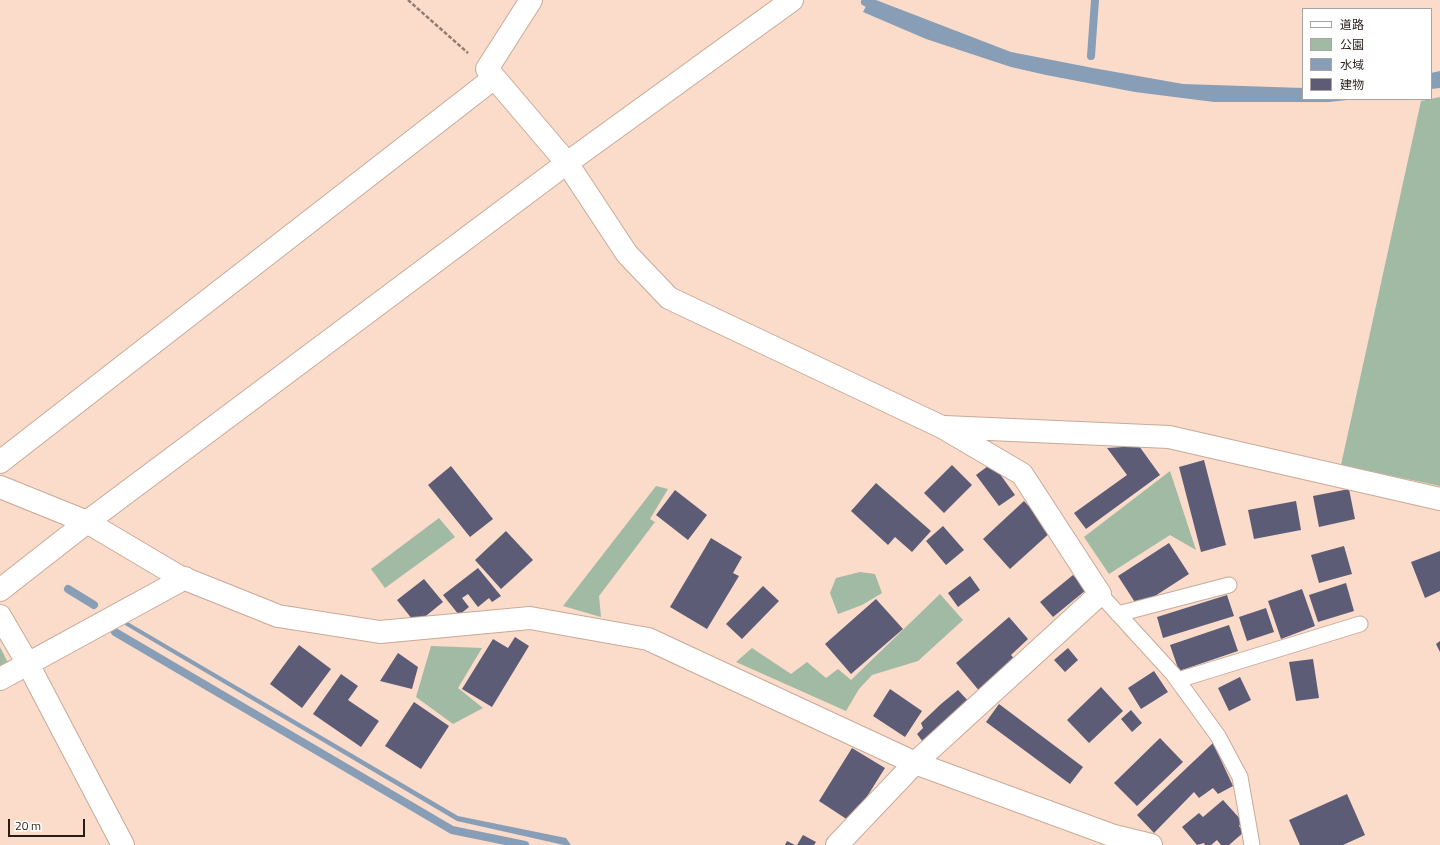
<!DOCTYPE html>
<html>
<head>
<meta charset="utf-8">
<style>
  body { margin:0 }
  #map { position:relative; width:1440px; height:845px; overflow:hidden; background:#fbdbca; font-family:"Titillium Web","Noto Sans JP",sans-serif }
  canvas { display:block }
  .legend { position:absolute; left:1302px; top:8px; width:130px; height:92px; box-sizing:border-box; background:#fff; border:1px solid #a9a4a2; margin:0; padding:5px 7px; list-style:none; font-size:12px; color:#271c16 }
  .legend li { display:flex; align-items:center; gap:8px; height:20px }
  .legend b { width:20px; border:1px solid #a9a4a2 }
  .scale { position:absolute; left:8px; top:819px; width:77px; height:18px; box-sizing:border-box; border:2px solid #271c16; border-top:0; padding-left:5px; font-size:12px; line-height:14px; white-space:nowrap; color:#271c16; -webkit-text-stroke:3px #fff; paint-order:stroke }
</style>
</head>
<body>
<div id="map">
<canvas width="1440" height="845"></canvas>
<ul class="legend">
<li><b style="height:5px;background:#fff"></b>道路</li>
<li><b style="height:11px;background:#a1baa3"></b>公園</li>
<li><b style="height:11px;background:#879eb6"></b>水域</li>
<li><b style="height:11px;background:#5c5c77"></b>建物</li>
</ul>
<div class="scale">20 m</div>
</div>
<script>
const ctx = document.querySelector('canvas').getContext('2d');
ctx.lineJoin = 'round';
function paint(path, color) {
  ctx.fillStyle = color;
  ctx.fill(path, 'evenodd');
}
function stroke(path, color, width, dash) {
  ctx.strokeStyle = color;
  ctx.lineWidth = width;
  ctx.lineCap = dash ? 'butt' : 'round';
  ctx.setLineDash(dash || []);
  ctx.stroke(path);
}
paint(new Path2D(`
  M1440 97V486L1341 465 1421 101Z
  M1170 471 1196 550 1170 535 1109 574 1084 537Z
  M656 486 668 489 650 519 655 522 599 596 601 617 563 606Z
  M439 518 455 537 385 588 371 569Z
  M860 572 875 574 882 593 862 605 838 614 830 593 836 578Z
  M940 594 963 620 918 661 872 675 859 689 846 711 736 662 752 648 791 674 807 662 826 678 838 669 851 680Z
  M431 646 482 648 458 688 483 708 453 724 416 697Z
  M0 647 8 663 0 667Z`), '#a1baa3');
paint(new Path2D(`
  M869 0H876L1011 52 1093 68 1183 84 1303 88V99H1356L1329 102H1214L1135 92 1046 75 1011 67 926 39 863 12Z
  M1440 71V88L1431 89V73Z
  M126 621 458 816 566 838 571 845H564L457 821 125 625Z`), '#879eb6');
stroke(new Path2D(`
  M865 2 877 8
  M1091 56 1095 0
  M68 589 94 605
  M115 632 452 830 525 845`), '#879eb6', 8);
paint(new Path2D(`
  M1139 446 1160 475 1086 529 1074 513 1127 475 1107 448Z
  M1204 460 1226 545 1201 552 1179 467Z
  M992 463 1015 495 999 506 976 475Z
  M952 465 972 485 944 513 924 493Z
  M451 466 493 519 470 537 428 485Z
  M876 483 931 531 912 552 895 537 888 545 851 511Z
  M1349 489 1355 519 1319 527 1313 496Z
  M675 490 707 515 688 540 656 515Z
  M1024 501 1052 531 1010 569 983 539Z
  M1296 501 1301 530 1254 539 1248 510Z
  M943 526 964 550 946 565 926 541Z
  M506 531 533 560 501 589 475 560Z
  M711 538 742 557 733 573 739 576 707 629 670 607Z
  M1169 543 1189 574 1138 607 1118 576Z
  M1344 546 1352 574 1319 583 1311 555Z
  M1440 551V591L1425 598 1411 562Z
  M478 568 501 596 492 602 489 598 478 607 468 594 462 598 469 607 459 615 443 595Z
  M1073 575 1086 590 1053 617 1040 602Z
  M970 576 980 590 958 607 948 593Z
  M424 579 443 602 416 624 397 600Z
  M1346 583 1354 611 1318 622 1309 595Z
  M763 586 779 601 742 639 726 624Z
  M1302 589 1315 626 1281 639 1268 601Z
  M1227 595 1234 616 1163 638 1157 617Z
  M876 599 903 629 851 674 825 644Z
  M1266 608 1274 632 1247 641 1239 617Z
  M1009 617 1028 639 1011 655 1017 662 981 693 956 663Z
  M1229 625 1238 651 1179 671 1170 645Z
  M515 637 529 646 492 707 462 689 493 639 508 648Z
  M1440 641V652L1436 644Z
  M299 645 331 669 302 708 270 684Z
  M1068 648 1078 660 1065 672 1054 660Z
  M398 653 418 667 412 689 380 681Z
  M1313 659 1319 698 1296 701 1289 662Z
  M1154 671 1168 692 1141 709 1128 688Z
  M341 674 358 686 348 700 379 721 361 747 313 714Z
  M1240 677 1251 700 1229 711 1218 688Z
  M1101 687 1123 711 1089 743 1067 720Z
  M890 689 922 711 905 737 873 716Z
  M958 690 971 704 926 746 917 734 923 728 921 723 941 704Z
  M414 702 449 726 421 769 385 746Z
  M999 704 1083 767 1070 784 986 722Z
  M1131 710 1142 723 1132 732 1121 719Z
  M1160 738 1183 762 1137 806 1114 783Z
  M1213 743 1233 786 1218 794 1213 788 1199 798 1194 792 1154 833 1137 815Z
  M852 748 885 768 851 822 819 801Z
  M1347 794 1365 835 1343 845H1300L1289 820Z
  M1223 800 1242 821 1239 826 1244 832 1229 845H1221L1217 840 1211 845H1205L1204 843 1197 845 1182 827 1199 813 1203 817Z
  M803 835 816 842 814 845H797Z
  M787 841 795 845H785Z`), '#5c5c77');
const service = new Path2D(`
  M1100 594 1173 674 1218 736 1240 777 1252 845
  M1118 614 1229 585
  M1178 680 1360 624`);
const minor = new Path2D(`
  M531 0 487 69 567 163 627 254 669 298 942 427 1022 474 1100 594 915 763 837 845
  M945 427 1169 437 1440 499
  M0 462 494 78
  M0 487 87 522 178 576 278 616 380 632 530 618 648 639 915 763 1114 836 1151 845
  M0 616 28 664 123 845
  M0 679 185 578`);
const tertiary = new Path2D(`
  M0 590 87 522 567 163 792 0`);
stroke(service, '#c8aa99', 17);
stroke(minor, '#c8aa99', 24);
stroke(tertiary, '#c8aa99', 24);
stroke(new Path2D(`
  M408 0 468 53`), '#917b70', 2.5, [4, 2]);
stroke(service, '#fff', 15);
stroke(minor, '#fff', 22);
stroke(tertiary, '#fff', 22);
</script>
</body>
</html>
